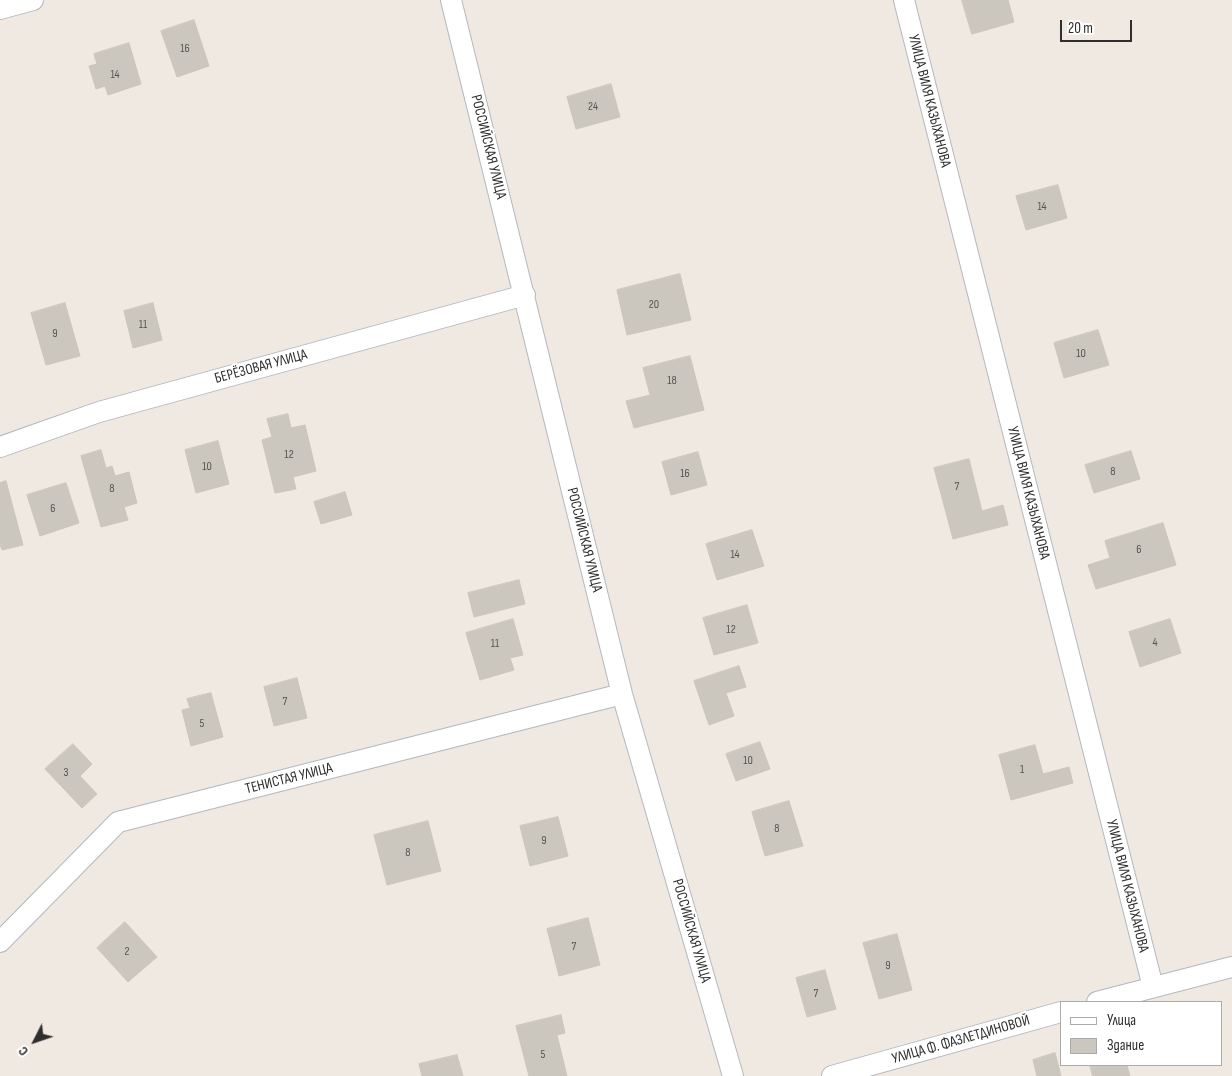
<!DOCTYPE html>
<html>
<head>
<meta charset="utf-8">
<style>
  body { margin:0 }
  #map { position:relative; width:1232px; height:1076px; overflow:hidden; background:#efe9e1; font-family:"Sofia Sans Condensed",sans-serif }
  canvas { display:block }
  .legend { position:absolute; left:1060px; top:1001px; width:162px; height:65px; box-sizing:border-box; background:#fff; border:1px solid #ababab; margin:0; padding:6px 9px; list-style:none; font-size:15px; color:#2e2e2e }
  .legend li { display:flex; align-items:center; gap:10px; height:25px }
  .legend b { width:25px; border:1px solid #ababab }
  .north { position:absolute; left:10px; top:1016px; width:50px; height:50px; -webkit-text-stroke:4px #fff; paint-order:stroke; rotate:229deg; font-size:14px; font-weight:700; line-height:20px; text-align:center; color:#2e2e2e }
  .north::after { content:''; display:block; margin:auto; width:18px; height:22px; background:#2e2e2e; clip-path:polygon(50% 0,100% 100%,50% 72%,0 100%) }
  .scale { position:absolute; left:1060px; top:20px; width:72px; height:22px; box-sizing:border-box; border:2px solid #2e2e2e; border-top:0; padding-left:6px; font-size:15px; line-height:18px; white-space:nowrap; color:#2e2e2e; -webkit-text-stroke:4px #fff; paint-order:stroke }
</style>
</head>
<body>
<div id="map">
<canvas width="1232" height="1076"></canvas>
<ul class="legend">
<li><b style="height:6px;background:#fff"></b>Улица</li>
<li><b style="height:14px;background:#cbc7bf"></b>Здание</li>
</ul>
<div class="north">С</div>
<div class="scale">20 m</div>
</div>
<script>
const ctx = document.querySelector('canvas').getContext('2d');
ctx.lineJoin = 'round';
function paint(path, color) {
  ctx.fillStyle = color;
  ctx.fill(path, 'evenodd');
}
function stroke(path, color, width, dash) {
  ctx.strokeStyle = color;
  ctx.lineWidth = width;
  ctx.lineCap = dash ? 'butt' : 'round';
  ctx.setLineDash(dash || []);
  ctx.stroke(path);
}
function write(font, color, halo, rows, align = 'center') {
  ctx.font = font + ' "Sofia Sans Condensed",sans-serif';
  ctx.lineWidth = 4;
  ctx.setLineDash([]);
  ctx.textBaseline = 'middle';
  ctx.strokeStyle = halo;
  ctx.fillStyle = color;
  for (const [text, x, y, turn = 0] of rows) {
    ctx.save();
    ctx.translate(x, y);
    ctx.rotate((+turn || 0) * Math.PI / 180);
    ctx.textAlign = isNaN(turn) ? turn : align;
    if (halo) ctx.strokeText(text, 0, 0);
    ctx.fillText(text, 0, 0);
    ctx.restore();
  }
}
const building = new Path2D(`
  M962 0H1008L1014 22 972 34Z
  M194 20 209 66 177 77 161 31Z
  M129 43 141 84 108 95 105 86 96 89 89 66 97 64 94 54Z
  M611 84 620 117 576 129 567 97Z
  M1058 185 1067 218 1026 230 1016 196Z
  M680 274 691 320 627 335 617 290Z
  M65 303 80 356 46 365 31 313Z
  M153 303 162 340 133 348 124 311Z
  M1098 330 1109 365 1064 378 1054 343Z
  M690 356 704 410 634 428 626 401 650 395 643 368Z
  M288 414 291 428 305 425 316 471 293 477 296 489 275 493 262 440 272 437 267 419Z
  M218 441 229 484 196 493 185 450Z
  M101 450 106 468 112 466 115 476 129 472 137 503 124 507 128 520 101 527 81 456Z
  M1131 451 1140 479 1094 493 1085 465Z
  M698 452 707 485 671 495 662 462Z
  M969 459 982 511 1003 505 1008 525 953 539 934 468Z
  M6 481 23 545 2 550 0 544V483Z
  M66 483 79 523 40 536 27 495Z
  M345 492 352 515 321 524 314 502Z
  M1163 523 1176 565 1096 589 1088 565 1110 558 1105 541Z
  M752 530 764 566 717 580 706 544Z
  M519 580 525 604 474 617 468 593Z
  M747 605 758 643 714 655 703 618Z
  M513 619 523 655 510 658 514 670 480 680 466 633Z
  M1170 619 1181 653 1140 667 1129 632Z
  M739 666 746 687 726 693 734 716 709 725 694 681Z
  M297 678 307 718 274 726 264 687Z
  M211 693 223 737 191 746 182 710 190 708 187 699Z
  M760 742 770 769 736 781 726 754Z
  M73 744 92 764 80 776 97 794 82 808 45 769Z
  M1035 745 1043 774 1069 767 1073 783 1011 800 999 755Z
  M789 801 803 846 765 856 752 812Z
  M558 817 568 856 530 866 520 826Z
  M428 821 441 871 387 885 374 835Z
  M588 918 600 965 559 976 547 929Z
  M125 922 157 957 128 982 97 948Z
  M897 934 912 990 879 999 863 943Z
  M825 970 836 1009 807 1017 796 978Z
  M561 1015 565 1033 557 1035 567 1076H529L516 1026Z
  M1055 1053 1061 1076H1037L1033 1060Z
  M457 1055 463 1076H422L419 1064Z
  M1090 1065H1127L1130 1076H1093Z`);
paint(building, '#cbc7bf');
stroke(building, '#cbc5ba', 1);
const minor = new Path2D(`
  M451 0 622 694 733 1076
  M904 0 1153 987
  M0 9 33 0
  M0 447 99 412 525 295
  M0 942 118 822 622 694
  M1097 1002 1232 967
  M832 1076 1061 1012`);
stroke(minor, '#b4b7c1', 22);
stroke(minor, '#fff', 20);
write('12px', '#555452', null, [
  ["16",185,49],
  ["14",115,75],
  ["24",593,107],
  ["14",1042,207],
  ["20",654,305],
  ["11",143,325],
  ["9",55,334],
  ["10",1081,354],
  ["18",672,381],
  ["12",289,455],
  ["10",207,467],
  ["8",1113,472],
  ["16",685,474],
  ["7",957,487],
  ["8",112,489],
  ["6",53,509],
  ["6",1139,550],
  ["14",735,555],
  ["12",731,630],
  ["4",1155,643],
  ["11",495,644],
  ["7",285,702],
  ["5",202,724],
  ["10",748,761],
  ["1",1022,770],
  ["3",66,773],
  ["8",777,829],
  ["9",544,841],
  ["8",408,853],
  ["7",574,947],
  ["2",127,952],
  ["9",888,966],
  ["7",816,994],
  ["5",543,1055]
]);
write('15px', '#2e2e2e', '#fff', [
  ["УЛИЦА ВИЛЯ КАЗЫХАНОВА",929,101,76],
  ["РОССИЙСКАЯ УЛИЦА",488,147,76],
  ["БЕРЁЗОВАЯ УЛИЦА",261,367,-15],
  ["УЛИЦА ВИЛЯ КАЗЫХАНОВА",1028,493,76],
  ["РОССИЙСКАЯ УЛИЦА",584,540,76],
  ["ТЕНИСТАЯ УЛИЦА",289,779,-14],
  ["УЛИЦА ВИЛЯ КАЗЫХАНОВА",1127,886,76],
  ["РОССИЙСКАЯ УЛИЦА",691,931,74],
  ["УЛИЦА Ф. ФАЗЛЕТДИНОВОЙ",961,1040,-16]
]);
</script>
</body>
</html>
